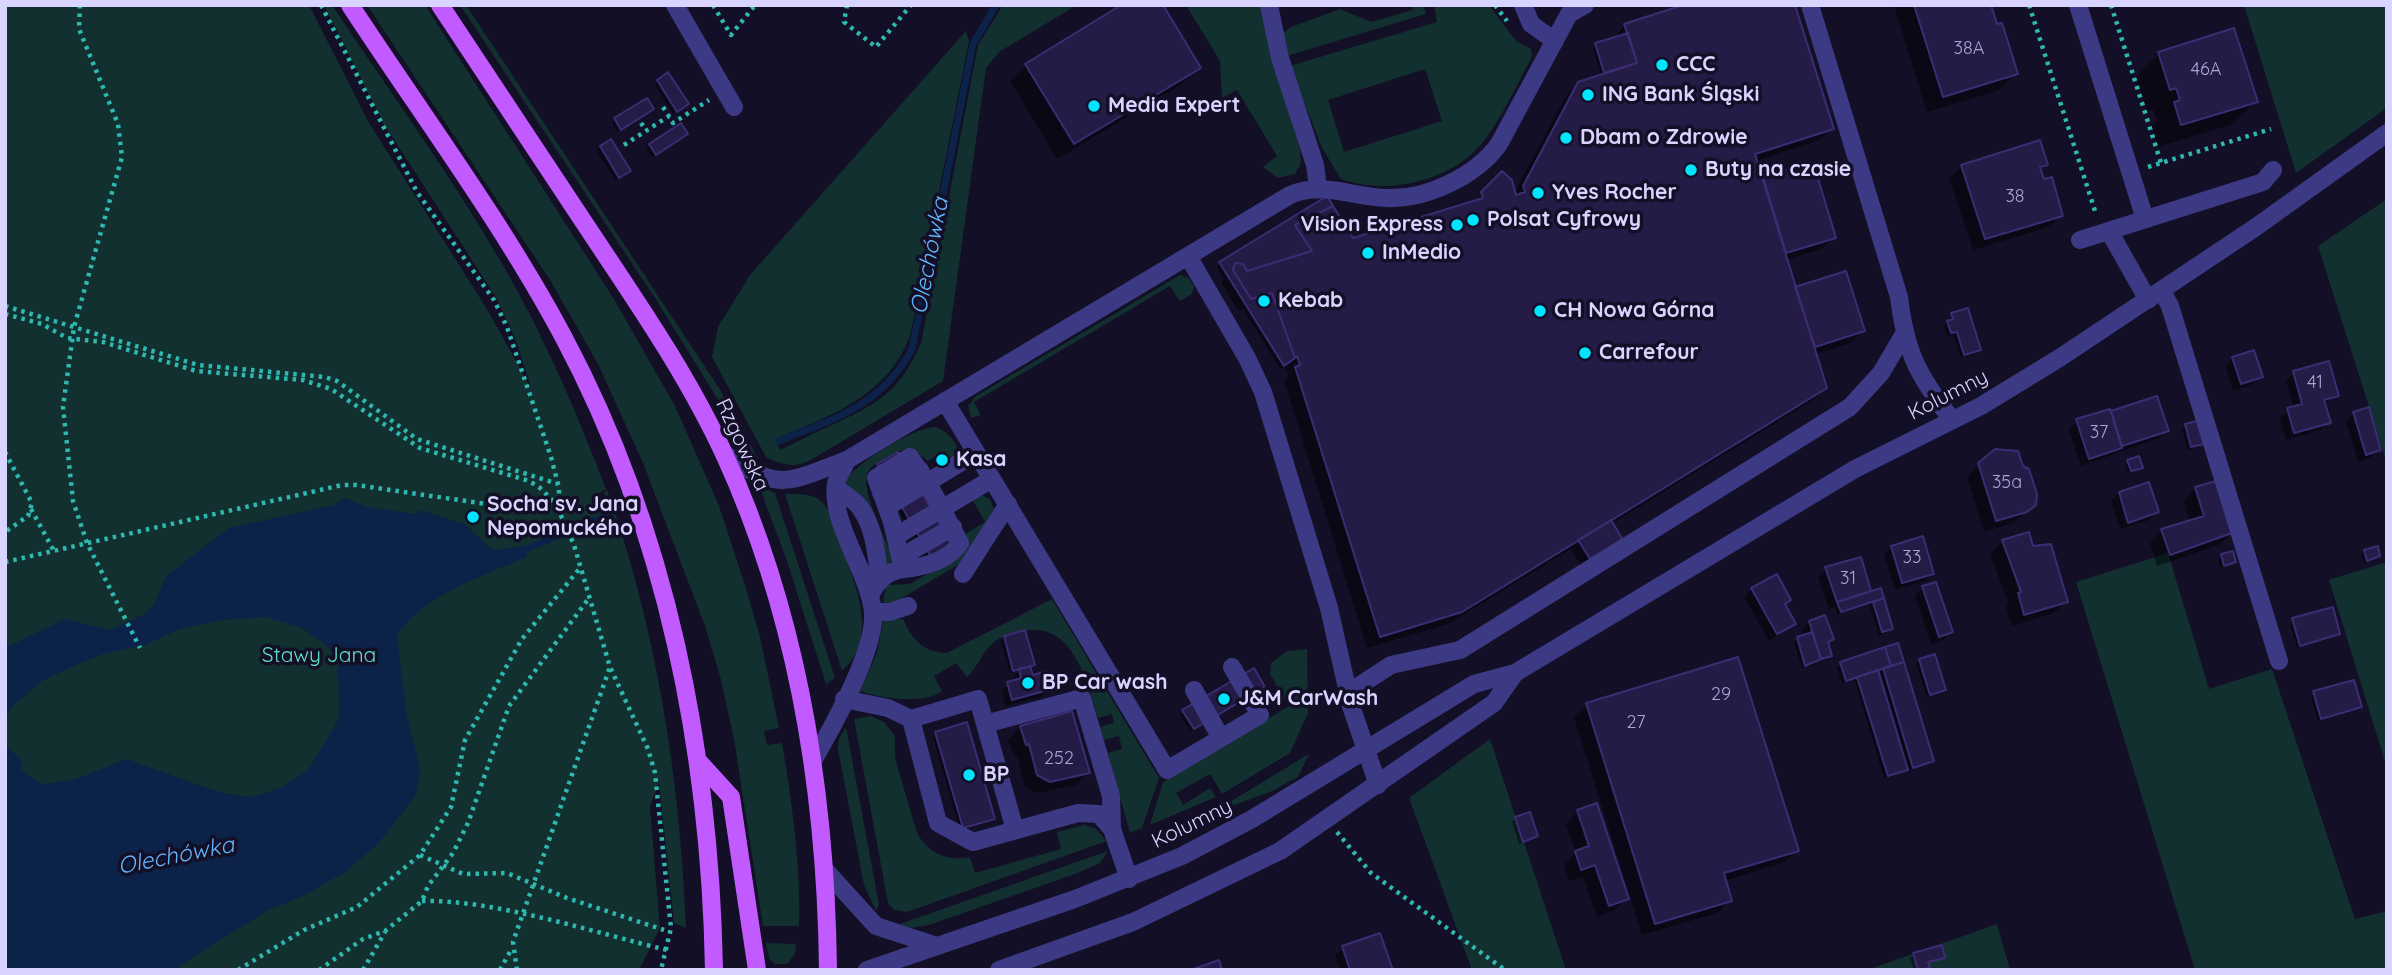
<!DOCTYPE html>
<html>
<head>
<meta charset="utf-8">
<style>
  body { margin:0 }
  #map { position:relative; width:2392px; height:975px; overflow:hidden; background:#130f26; font-family:Quicksand,sans-serif }
  canvas { display:block }
  .frame { position:absolute; inset:0; border:7px solid #d9d4ff; pointer-events:none }
</style>
</head>
<body>
<div id="map">
<canvas width="2392" height="975"></canvas>
<div class="frame"></div>
</div>
<script>
const ctx = document.querySelector('canvas').getContext('2d');
ctx.lineJoin = 'round';
function paint(path, color) {
  ctx.fillStyle = color;
  ctx.fill(path, 'evenodd');
}
function stroke(path, color, width, dash) {
  ctx.strokeStyle = color;
  ctx.lineWidth = width;
  ctx.lineCap = dash ? 'butt' : 'round';
  ctx.setLineDash(dash || []);
  ctx.stroke(path);
}
function write(font, color, halo, rows, align = 'center') {
  ctx.font = font + ' Quicksand,sans-serif';
  ctx.lineWidth = 7;
  ctx.setLineDash([]);
  ctx.textBaseline = 'middle';
  ctx.strokeStyle = halo;
  ctx.fillStyle = color;
  for (const [text, x, y, turn = 0] of rows) {
    ctx.save();
    ctx.translate(x, y);
    ctx.rotate((+turn || 0) * Math.PI / 180);
    ctx.textAlign = isNaN(turn) ? turn : align;
    if (halo) ctx.strokeText(text, 0, 0);
    ctx.fillText(text, 0, 0);
    ctx.restore();
  }
}
paint(new Path2D(`
  M5 5H309L369 123 487 309 532 390 515 338 497 299 384 124 324 5H332C390 92 452 177 504 267 545 338 577 413 606 489L591 499 593 502 598 499 605 513 601 517 606 526 613 523 616 533 604 493 607 490C657 629 680 781 686 928L674 923 659 782 650 807 660 928 639 970H5Z
  M367 5H425L614 299 675 406 719 506 745 585 760 637 779 728 764 731 767 745 782 743C792 802 801 866 799 926H763L734 739 720 676 705 626 643 463 598 364 550 280Z
  M460 5H466L719 388 759 460 747 447 657 301Z
  M1003 5H1077L999 52 986 68 943 381 809 461C793 468 782 465 766 457L712 357 718 327 750 275 966 31 969 41 910 336C887 397 831 415 776 439L780 450C794 444 809 435 823 429 873 406 898 396 921 343L978 45Z
  M1186 5H1262L1273 60 1300 150 1301 163 1295 174 1278 178 1263 167 1277 156 1237 90 1222 98 1220 61Z
  M1412 5H1423L1426 14 1287 56 1283 33 1291 27 1340 9 1371 22 1413 10Z
  M1434 5H1489L1516 41 1531 49 1532 57C1517 84 1503 116 1484 141 1452 181 1389 196 1341 179L1322 148 1290 66 1437 22ZM1425 69 1442 121 1344 152 1328 100Z
  M2244 5H2387V108L2296 173Z
  M2387 199V463L2318 246Z
  M1180 275 1189 278 1194 286 1192 294 1180 301 1170 286 974 402 981 415 971 418 968 406 976 396Z
  M936 427C948 432 956 441 959 453L952 462 945 451 928 461C912 448 909 445 890 456 883 460 872 464 868 472 859 487 885 538 892 555V561L886 567 863 501 844 482C856 463 914 427 936 427Z
  M759 486 775 493 835 678 826 684 786 558Z
  M785 494C797 494 811 493 821 501 832 511 836 531 841 545 855 584 880 638 842 671Z
  M981 495 990 499 994 509 961 563 892 604 883 602 886 585 910 584 960 555 967 539 965 534 985 522 972 499Z
  M2168 553 2209 689 2272 669 2355 919 2387 911V970H2195L2076 582Z
  M2387 562V768L2329 580Z
  M1052 599 1159 778 1142 828 1130 833 1108 753 1122 749 1119 736 1104 740 1100 727 1114 723 1112 714 1098 718C1087 682 1073 620 1023 631 1012 633 1001 636 993 643 982 652 978 667 967 677L956 663 934 676 942 691C926 705 877 698 860 691L877 653 883 620 903 619C912 640 923 652 947 653Z
  M1307 649 1308 713 1290 753 1222 794 1210 774 1176 793 1183 805 1210 788 1216 797 1150 825 1163 782 1289 706 1270 674 1271 663 1287 651Z
  M871 716 884 722 895 736V758L916 830C925 852 947 862 970 857L975 873 1061 849 1057 832 1084 825 1095 828 1107 841 907 912 894 910 888 903 854 719Z
  M846 727 879 905 876 911 864 885 838 749 839 739Z
  M1490 739 1566 970H1472L1409 798Z
  M1309 754 1298 777 1272 791 1210 814Z
  M1108 851 1100 863 1078 873 929 925 910 928 897 925Z
  M1997 924 2010 970H1867Z
  M766 943 796 944 795 954 787 964H775L769 958Z`), '#12302f');
paint(new Path2D(`
  M345 498 368 507 415 514 420 510 466 525 487 546 495 550 523 546 527 557C483 576 425 594 397 635L407 718 420 767 417 794 378 844 345 872 303 896 268 910 173 970H5V740L8 748 22 760 21 770 41 784 74 780 126 759 222 793 253 797 282 787 309 769 340 717 337 660 325 644 302 628 265 617 222 620 180 629 145 645 106 653 78 664 42 681 12 707 5 719V648L65 619 110 630 145 614 154 605 166 576 229 528 334 505Z`), '#0c2248');
paint(new Path2D(`
  M1124 5 1198 68 1182 84 1057 159 1010 81 1026 65Z
  M1894 5H1989L2016 73 2000 90 1927 112Z
  M1625 25 1832 128 1820 140 1756 161 1762 179 1812 164 1834 237 1822 249 1786 260 1794 289 1863 331 1851 343 1815 354 1826 387 1813 400 1611 524 1621 540 1581 566 1571 549 1448 624 1367 648 1284 380 1288 376 1285 367 1280 368 1243 309 1238 311 1222 283 1223 277 1217 267 1220 264 1352 240 1472 204 1502 174 1514 194 1566 96 1579 83 1601 76 1593 48 1614 39Z
  M2159 54 2256 101 2233 124 2158 147 2152 126 2157 121 2153 109 2147 112 2136 77Z
  M658 81 683 107 673 114 655 85Z
  M648 112 617 132 612 123 615 120Z
  M680 125 683 137 652 157 646 149Z
  M601 147 625 174 615 180 597 151Z
  M2046 165 2039 171 2061 215 2049 227 1973 250 1949 178 1962 166Z
  M1952 315 1979 349 1975 353 1961 357 1953 334 1947 336 1944 326Z
  M2233 358 2261 376 2253 384 2233 391 2225 366Z
  M2294 373 2337 395 2323 405 2329 422 2321 430 2286 440 2280 418 2294 408 2286 381Z
  M2156 398 2167 430 2159 438 2081 466 2069 429 2077 421Z
  M2354 413 2379 449 2371 457 2358 462 2346 421Z
  M2186 426 2202 444 2198 447 2188 450 2182 429Z
  M943 455 947 462 937 470 933 462Z
  M2128 461 2141 467 2128 473 2125 465Z
  M1979 464 2034 504 2013 523 1984 532 1967 477Z
  M878 466 956 554 933 569 875 469Z
  M2196 488 2233 532 2221 544 2157 566 2150 543 2162 531 2190 522 2184 501Z
  M2119 493 2157 512 2149 520 2120 529 2111 501Z
  M2003 541 2032 548 2066 601 2054 613 2012 626 2006 607 2009 604 1990 554Z
  M1892 547 1933 573 1925 581 1895 590 1884 555Z
  M2365 552 2378 555 2364 563 2361 555Z
  M2222 556 2234 562 2221 568 2218 560Z
  M1860 559 1869 593 1880 590 1892 629 1888 632 1879 635 1869 604 1837 614 1835 607 1829 609 1818 577 1826 569Z
  M1923 588 1951 632 1943 640 1931 644 1915 596Z
  M1752 589 1784 604 1793 624 1769 641 1744 597Z
  M2293 620 2338 634 2297 648 2290 624Z
  M1810 622 1832 639 1827 644 1830 655 1819 665 1829 655 1826 652 1813 665 1802 668 1794 642 1804 637 1802 630Z
  M1005 637 1033 664 1029 668 1032 677 1049 689 1041 697 1006 706 1002 691 1020 670 1010 673 1001 641Z
  M1897 645 1932 760 1910 770 1909 766 1903 773 1884 778 1854 679 1842 683 1837 667ZM1880 671 1899 734 1896 735 1876 672Z
  M1920 660 1944 689 1941 693 1927 697 1916 664Z
  M1263 687 1190 732 1180 715 1184 711Z
  M2314 693 2360 707 2318 721 2311 696Z
  M1587 705 1797 850 1785 862 1724 881 1730 900 1718 913 1642 935 1574 717Z
  M1071 713 1088 773 1076 785 1037 793 1025 787 1017 756H1014L1008 740 1020 728Z
  M936 733 993 818 989 822 960 830 933 737Z
  M1578 811 1627 898 1615 910 1597 917 1583 876 1569 881 1564 865 1576 853 1566 824Z
  M1516 818 1536 836 1533 839 1519 844 1512 822Z
  M1343 948 1391 970H1340L1335 956Z
  M1914 955 1943 957 1927 964 1926 970H1914L1910 958Z`), '#0007');
stroke(new Path2D(`
  M779 441C836 418 881 406 912 349L973 44 996 5
  M516 553 609 515`), '#0c2248', 7);
const building = new Path2D(`
  M1121 5H1163L1201 68 1074 144 1025 64Z
  M1683 5H1795L1834 129 1755 154 1827 388 1462 612 1380 637 1295 367 1300 365 1297 356 1295 358 1272 293 1251 299 1233 270 1235 263 1243 264 1247 271 1312 251 1295 225 1333 206 1353 238 1483 198 1481 192 1502 171 1512 180 1516 195 1525 192 1523 186 1578 82 1637 63 1624 24Z
  M1914 5H1991L1997 24 2002 23 2018 74 1943 97Z
  M2234 28 2258 102 2181 125 2174 102 2180 100 2176 88 2170 90 2158 52Z
  M1628 33 1637 63 1604 73 1595 43Z
  M668 72 689 104 677 112 657 80Z
  M647 98 654 109 621 130 614 118Z
  M681 123 688 134 656 155 649 144Z
  M611 139 631 171 619 178 600 146Z
  M2040 140 2048 165 2040 167 2044 179 2052 177 2063 216 1985 239 1961 165Z
  M1813 162 1836 238 1786 253 1763 177Z
  M1327 196 1333 206 1295 225 1312 251 1247 271 1243 264 1235 263 1233 270 1251 299 1272 293 1295 358 1284 366 1219 262Z
  M1846 271 1865 331 1815 347 1795 287Z
  M1968 308 1981 350 1964 355 1957 332 1951 333 1947 321 1953 319 1951 313Z
  M2254 350 2263 377 2241 384 2232 357Z
  M2329 361 2339 396 2324 400 2331 423 2294 433 2287 408 2302 404 2293 371Z
  M2157 396 2169 431 2122 446 2111 411Z
  M2369 407 2381 450 2366 455 2353 412Z
  M2110 409 2122 448 2089 459 2076 419Z
  M2197 421 2204 444 2191 447 2185 424Z
  M1995 449 2018 451 2023 466 2029 469 2037 494 2036 505 2027 512 1996 521 1978 463Z
  M898 452 958 555 937 567 877 464Z
  M2139 456 2143 468 2131 471 2127 460Z
  M2219 480 2235 532 2170 555 2161 529 2204 516 2195 487Z
  M2149 482 2159 512 2128 523 2119 492Z
  M1611 520 1623 540 1590 559 1578 540Z
  M2029 532 2033 546 2051 544 2068 602 2024 615 2018 593 2021 592 2002 540Z
  M1923 536 1934 574 1902 583 1891 546Z
  M2378 546 2380 556 2367 561 2364 550Z
  M2233 551 2236 562 2224 566 2221 554Z
  M1861 557 1871 591 1837 602 1825 567Z
  M1777 574 1791 600 1785 604 1796 624 1777 634 1751 588Z
  M1936 582 1953 632 1939 637 1922 586Z
  M1881 588 1884 598 1841 612 1837 602Z
  M1884 598 1893 629 1882 632 1873 602Z
  M2333 607 2340 634 2300 646 2292 618Z
  M1825 615 1834 639 1828 642 1832 656 1821 659 1809 621Z
  M1025 630 1035 665 1013 671 1004 636Z
  M1812 632 1821 659 1805 666 1797 637Z
  M1898 643 1904 662 1891 666 1885 647Z
  M1885 647 1891 666 1846 681 1840 662Z
  M1935 654 1946 690 1930 695 1919 659Z
  M1738 657 1799 851 1724 873 1732 901 1655 924 1586 703Z
  M1904 662 1934 761 1913 768 1883 668Z
  M1030 666 1033 675 1047 671 1052 689 1012 700 1007 682 1021 678 1019 669Z
  M1254 668 1265 687 1194 729 1182 710Z
  M1878 670 1908 770 1888 776 1857 677Z
  M2354 680 2362 707 2321 719 2313 691Z
  M1072 711 1090 773 1050 782 1037 775 1029 744 1026 745 1020 726Z
  M967 722 995 819 963 828 935 732Z
  M1597 803 1629 899 1609 906 1595 865 1581 870 1575 851 1589 846 1577 810Z
  M1530 812 1538 836 1523 842 1515 817Z
  M1380 933 1393 970H1350L1342 946Z
  M1942 945 1945 958 1928 962 1930 968 1918 970 1913 953Z
  M1219 960 1222 970H1191Z`);
paint(building, '#241b47');
stroke(building, '#3b2d73', 2);
stroke(new Path2D(`
  M80 5 79 29 118 124 122 157 74 327 63 407 73 501 87 543 140 648
  M321 5 417 192 494 300 507 327 551 457 559 488V511L574 545 610 667 648 749 655 773 671 928 661 970
  M713 5 731 35 755 5
  M847 5 844 22 876 47 911 5
  M1495 5 1507 21
  M2029 5 2096 214
  M2111 5 2161 163
  M663 107 673 123 709 100
  M641 123 646 130
  M624 145 669 116
  M2148 167 2271 129
  M5 306 198 365 325 377 337 381 417 439 558 484
  M5 314 42 324 67 338 103 342 196 371 303 380 331 389 420 448 529 481 539 487 558 506
  M5 452 32 503 28 516 5 532
  M31 509 54 551
  M5 562 342 485H356L500 506 559 511
  M1337 832 1371 873 1505 970
  M420 855 463 874 507 873 567 898 664 930
  M422 901C493 899 596 933 667 950
  M238 970 304 930 357 907 420 855 451 807 465 740 522 639 580 568
  M319 970 363 939 385 931 422 901 428 886 453 853 468 823 509 706 589 598
  M363 970 385 932
  M500 970 512 948
  M517 970 513 942 610 667`), '#2fb8b0', 4.5, [3.5, 5]);
stroke(new Path2D(`
  M675 5 734 107
  M1269 5 1280 58 1315 165 1318 188
  M1523 5 1531 24 1555 41
  M1810 5 1899 297C1906 354 1918 375 1952 420
  M2078 5 2145 219
  M2109 231 2148 300
  M2080 240 2263 182 2273 170
  M1188 256 1247 358 1263 392 1329 608 1351 706 1378 785
  M2162 291 2170 306 2279 661
  M945 401 1167 770 1260 715 1232 667
  M724 454C781 492 786 483 847 460L1290 195C1323 181 1352 197 1386 198 1426 200 1476 176 1499 144L1569 14 1585 5
  M836 488C844 494 855 500 861 509 874 528 879 560 878 583
  M881 493 920 470
  M887 507 976 453
  M896 536 992 479
  M901 557 953 527
  M963 574 1008 504
  M870 596C876 582 887 571 903 569L892 522 876 478 910 457 928 483 960 543C950 560 922 568 903 569
  M873 612H890L908 606
  M1194 690 1221 738
  M1348 693 1391 665 1460 650 1850 407 1881 373 1904 334
  M844 699 888 708 911 719 978 699 1015 830
  M911 719 938 823 973 842 1078 813 1099 814 1112 829 1129 879
  M985 724 1082 698 1111 796 1112 829
  M814 759C833 726 876 650 873 612 869 572 830 524 836 484 837 477 844 468 847 460
  M826 871 876 926 937 946
  M867 970 1075 899 1182 856 1252 819 1474 684 1515 673 1855 469 1981 406 2061 357 2256 227 2387 133
  M999 970 1133 922 1280 851 1494 703 1515 673`), '#3d3a85', 18);
stroke(new Path2D(`
  M350 5C422 115 502 222 564 338 667 531 710 753 714 970
  M440 5C491 82 542 159 593 236 641 308 689 378 725 456 799 618 826 793 828 970
  M700 763 731 797 757 970`), '#c25bff', 18);
for (const [x, y, r, color] of [
  [1662,65,7,"#00e5ff"],
  [1588,95,7,"#00e5ff"],
  [1094,106,7,"#00e5ff"],
  [1566,138,7,"#00e5ff"],
  [1691,170,7,"#00e5ff"],
  [1538,193,7,"#00e5ff"],
  [1473,220,7,"#00e5ff"],
  [1457,225,7,"#00e5ff"],
  [1368,253,7,"#00e5ff"],
  [1264,301,7,"#00e5ff"],
  [1540,311,7,"#00e5ff"],
  [1585,353,7,"#00e5ff"],
  [942,460,7,"#00e5ff"],
  [473,517,7,"#00e5ff"],
  [1028,683,7,"#00e5ff"],
  [1224,699,7,"#00e5ff"],
  [969,775,7,"#00e5ff"]
]) {
  const dot = new Path2D();
  dot.arc(x, y, r, 0, 2 * Math.PI);
  ctx.fillStyle = color;
  ctx.fill(dot);
  stroke(dot, '#130f26', 2.5);
}
write('18px', '#aca6d1', null, [
  ["38A",1969,49],
  ["46A",2206,70],
  ["38",2015,197],
  ["41",2315,383],
  ["37",2099,433],
  ["35a",2007,483],
  ["33",1912,558],
  ["31",1848,579],
  ["29",1721,695],
  ["27",1636,723],
  ["252",1059,759]
]);
write('bold 21px', '#d9d4ff', '#130f26', [
  ["CCC",1676,65],
  ["ING Bank Śląski",1602,95],
  ["Media Expert",1108,106],
  ["Dbam o Zdrowie",1580,138],
  ["Buty na czasie",1705,170],
  ["Yves Rocher",1552,193],
  ["Polsat Cyfrowy",1487,220],
  ["Vision Express",1443,225,"right"],
  ["InMedio",1382,253],
  ["Kebab",1278,301],
  ["CH Nowa Górna",1554,311],
  ["Carrefour",1599,353],
  ["Kasa",956,460],
  ["Socha sv. Jana",487,505],
  ["Nepomuckého",487,529],
  ["BP Car wash",1042,683],
  ["J&M CarWash",1238,699],
  ["BP",983,775]
], 'left');
write('21px', '#d9d4ff', '#130f26', [
  ["Kolumny",1948,395,-27],
  ["Rzgowska",742,445,65],
  ["Kolumny",1192,824,-26]
]);
write('21px', '#5fe0c0', '#130f26', [
  ["Stawy Jana",319,656]
]);
write('italic 23px', '#62b6ff', '#130f26', [
  ["Olechówka",930,256,-79],
  ["Olechówka",176,856,-11]
]);
</script>
</body>
</html>
